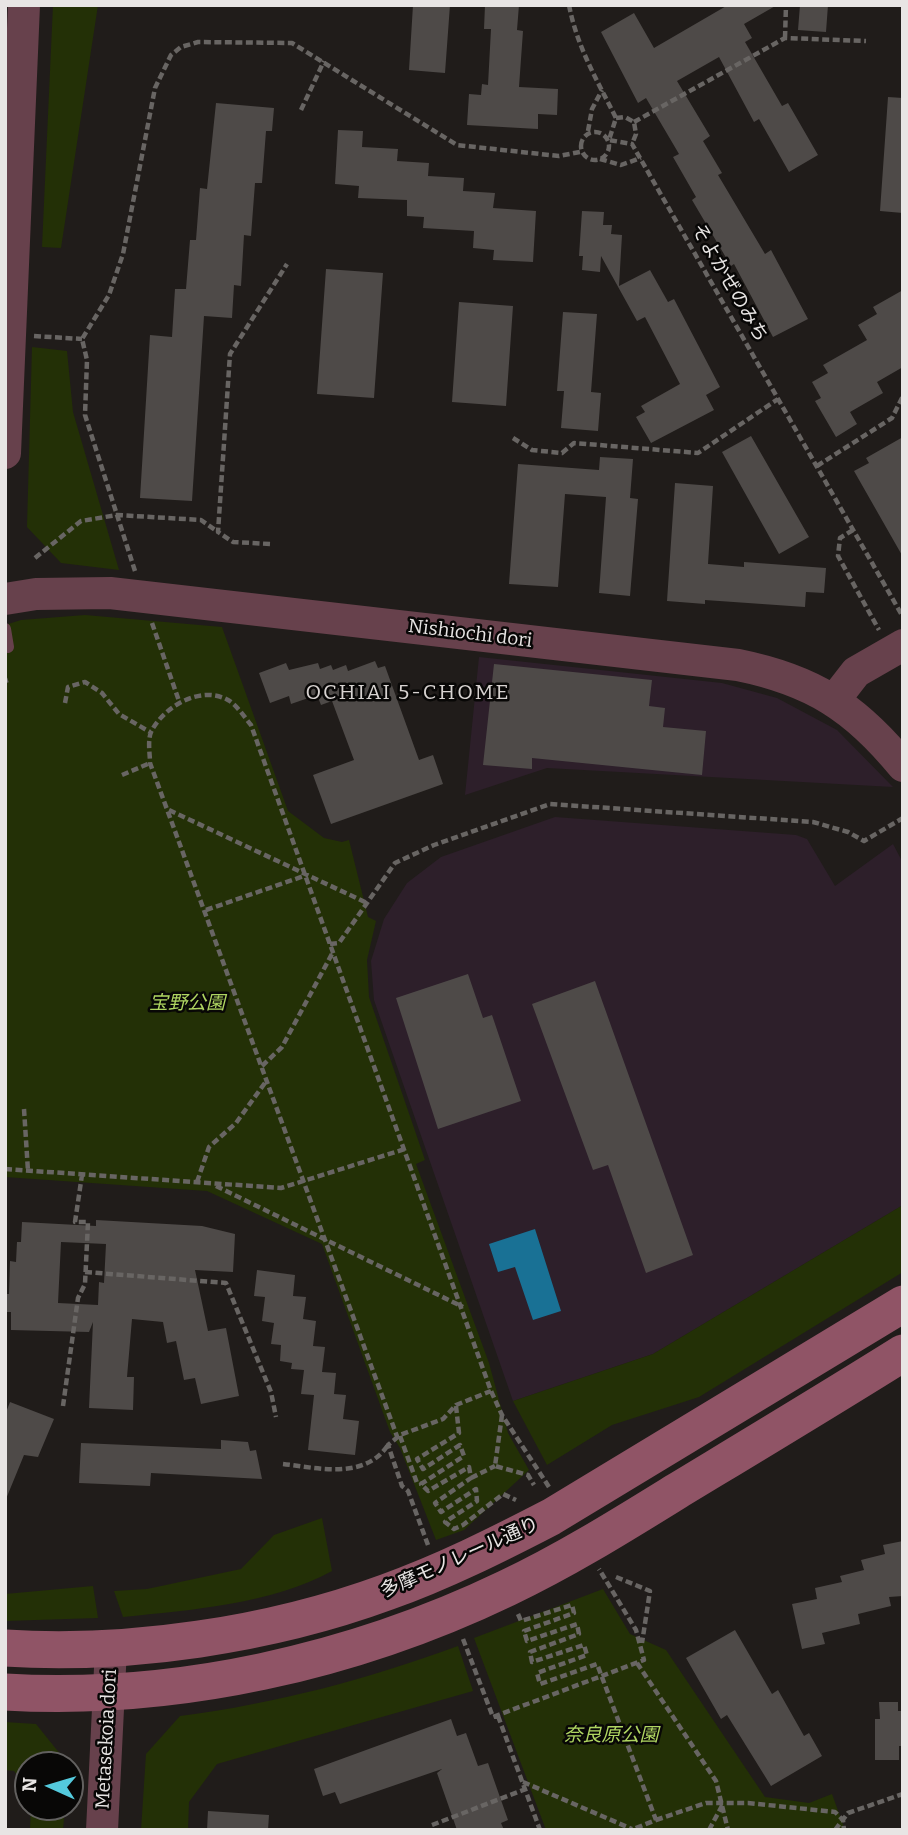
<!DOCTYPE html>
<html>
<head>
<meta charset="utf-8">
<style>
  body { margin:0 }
  #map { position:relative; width:908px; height:1835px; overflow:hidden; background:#201c1a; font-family:Bitter,serif }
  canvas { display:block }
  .frame { position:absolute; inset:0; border:7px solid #e8e5e4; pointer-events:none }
  .north { position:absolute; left:14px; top:1751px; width:70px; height:70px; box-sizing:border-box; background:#080706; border:2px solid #62605f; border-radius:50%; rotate:274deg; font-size:19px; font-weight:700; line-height:28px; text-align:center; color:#e8e5e4 }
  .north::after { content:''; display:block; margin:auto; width:24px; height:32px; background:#54cadd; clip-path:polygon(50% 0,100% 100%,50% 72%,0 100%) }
</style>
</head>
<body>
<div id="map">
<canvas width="908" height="1835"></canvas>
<div class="frame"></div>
<div class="north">N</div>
</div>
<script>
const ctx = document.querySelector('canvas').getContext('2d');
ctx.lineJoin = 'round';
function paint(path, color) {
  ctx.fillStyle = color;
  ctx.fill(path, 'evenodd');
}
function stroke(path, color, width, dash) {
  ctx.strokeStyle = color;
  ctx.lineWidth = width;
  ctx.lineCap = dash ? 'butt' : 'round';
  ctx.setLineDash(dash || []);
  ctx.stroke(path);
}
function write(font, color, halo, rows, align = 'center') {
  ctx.font = font + ' Bitter,"Noto Sans JP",serif';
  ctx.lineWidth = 5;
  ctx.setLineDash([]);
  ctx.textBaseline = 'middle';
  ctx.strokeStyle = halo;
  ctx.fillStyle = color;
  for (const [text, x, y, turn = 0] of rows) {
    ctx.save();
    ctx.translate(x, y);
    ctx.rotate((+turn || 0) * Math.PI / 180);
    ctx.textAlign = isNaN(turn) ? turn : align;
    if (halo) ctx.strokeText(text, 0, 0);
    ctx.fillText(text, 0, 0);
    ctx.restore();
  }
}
paint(new Path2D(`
  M479 657 722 683 777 698 837 730 893 787 547 768 465 795Z
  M555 817 796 835 807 839 835 886 893 844 903 863V1205L653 1354 513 1401 374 1000 371 961 384 919 407 883 441 857Z`), '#2d1f2a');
paint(new Path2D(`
  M53 5H98L61 248 42 247Z
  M32 347 67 351 73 412 119 570 61 563 27 527Z
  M85 615 222 627 288 811 324 838 342 842 349 840 368 917 376 921 367 960 369 997 425 1160 416 1164 489 1363 508 1433 529 1470 464 1530 436 1540 400 1448 390 1432 322 1244 207 1191 5 1177V625L21 620Z
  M903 1205V1272L699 1397 612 1425 547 1465 513 1401 653 1354Z
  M322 1518 332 1571C271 1604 192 1610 123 1617L114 1591 147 1589 241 1569 274 1535Z
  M93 1586 98 1618 5 1621V1594Z
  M603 1589 630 1634 666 1650 765 1797 809 1803 832 1794 845 1830H546L474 1638Z
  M458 1646 473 1691 217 1764 189 1802 188 1830H141L146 1754 180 1716C279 1703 364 1680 458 1646Z
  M5 1722 36 1724 69 1765H28V1789L14 1771 5 1770Z
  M31 1807H65L63 1830H30Z`), '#233006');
paint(new Path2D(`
  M535 1229 561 1311 533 1320 515 1267 498 1272 489 1244Z`), '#197195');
paint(new Path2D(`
  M413 5H450L445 73 409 70Z
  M485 5H519L517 30 523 31 519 87 558 89 557 115 538 114V129L467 125 469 94 481 95 482 84 488 85 491 29H484Z
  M728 5H777L744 24 752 38 745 42 782 106 788 103 818 155 789 172 759 119 754 122 719 57 677 81 710 136 703 141 722 173 718 175 765 254 771 250 808 319 773 337 734 264 731 266 692 200 696 197 673 157 679 154 646 98 638 103 601 32 634 13 654 48Z
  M800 5H828L826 32 798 30Z
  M888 97 903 98V213L880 211Z
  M216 103 274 108 272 131H266L262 183H255L251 236 244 235 241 286 234 285 232 318 204 316 192 501 140 498 150 335 172 337 175 289H186L190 240H196L200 188 207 189Z
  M338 130 363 131 362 147 398 149 397 161 429 163 428 176 464 178 463 191 495 193 493 208 536 211 533 262 493 260 494 250 473 248 474 231 423 228 424 217 407 216V200L358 198 359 186 335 184Z
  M582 211 604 212 603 225H612L611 234 622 235 619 286 650 270 668 302 674 299 720 387 706 395 714 410 651 443 636 417 645 412 641 406 680 384 645 317 637 321 601 256 600 272 582 270 583 256H579Z
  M326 269 383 273 374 398 317 394Z
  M903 290V367L877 382 883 393 850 412 857 424 836 437 815 401 821 398 812 382 828 373 823 365 867 340 858 325 877 314 873 307Z
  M459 302 513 306 506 406 452 402Z
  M563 312 597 314 591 392 601 393 598 431 561 428 564 391H557Z
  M751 436 809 537 779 554 722 452Z
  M903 437V557L854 471 869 463 866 458Z
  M600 457 633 459 630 498 638 499 630 596 599 593 606 497 565 494 558 587 509 584 518 464 599 470Z
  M675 483 713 486 708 564 744 567V562L826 568 824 593 806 592 805 607 705 600V604L667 601Z
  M375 661 378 668 385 666 419 760 433 755 443 784 331 824 313 775 354 760 332 701 321 705 317 695 291 704 289 696 270 703 259 673 286 663 289 670 318 663 320 669 331 665 333 670 346 665 348 671Z
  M494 664 652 680 649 706 665 708 663 727 706 731 702 775 532 758V769L483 765Z
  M468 974 483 1018 492 1015 521 1101 438 1129 396 998Z
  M595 981 693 1255 646 1273 608 1165 593 1170 532 1004Z
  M96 1220 202 1226 235 1234 233 1272 195 1270 208 1331 226 1328 239 1396 201 1404 195 1378 184 1380 176 1341 167 1343 163 1322 132 1319 127 1377H134L133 1410 89 1408 93 1322 89 1332 11 1330V1312H5V1294H9L10 1261 16 1262 17 1242H21L22 1222 96 1226ZM61 1242 106 1244 104 1283 99 1282 98 1305 58 1303Z
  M257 1270 295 1275 293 1296 306 1297 303 1319 316 1321 313 1346 325 1347 322 1372 336 1373 334 1394 346 1395 343 1419 359 1421 355 1455 308 1450 314 1395 301 1394 304 1370 291 1369 292 1363 280 1361 281 1345 271 1344 274 1323 262 1321 265 1297 254 1296Z
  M10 1402 54 1419 38 1457 24 1455 6 1499 5 1415Z
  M221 1440 248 1442 250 1451 256 1450 262 1479 151 1473 150 1486 79 1483 81 1443 221 1449Z
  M903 1541V1596L889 1597 891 1606 858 1614 860 1624 822 1633 825 1644 802 1649 792 1604 817 1599 815 1588 842 1582 840 1576 864 1570 861 1560 885 1554 883 1545Z
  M735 1630 772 1694 778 1690 804 1736 809 1733 822 1756 771 1786 727 1715 721 1719 686 1658Z
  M879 1702H898V1711H903V1746H899V1760H875V1719H880Z
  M451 1719 457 1736 466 1733 478 1766 488 1763 508 1820 501 1823 504 1830H457L437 1773 442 1769 340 1804 335 1792 323 1796 314 1769Z
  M208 1811 269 1815 268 1830H207Z`), '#4e4a48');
stroke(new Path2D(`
  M569 5C577 47 597 80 616 118L609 140 632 144 903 617
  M785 38 786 5
  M301 110 324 61
  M616 118 625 117 634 122 636 134 632 144
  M634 122 785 38 866 41
  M588 131 592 109 602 90
  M581 146a14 14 0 1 1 28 0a14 14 0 1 1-28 0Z
  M600 159 621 165 641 158
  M34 336 82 339
  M513 438 532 450 562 453 574 443 698 453 778 399
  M817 466 892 418 903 396
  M853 530 840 538 838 556 879 630
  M270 544 233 542 218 532 230 354 287 264
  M35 558 81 521 117 515 201 520 218 532
  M135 571 85 415 87 360 82 339 109 295 123 254 155 88 171 55 181 47 198 42 292 43 457 145 559 156 580 152
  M152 623 179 701
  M5 681 8 680
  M65 703 68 687 85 682 102 693 119 714 150 732
  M122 775 150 763
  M169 810 367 903
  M206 910 304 876
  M330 944 339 943 395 863 434 845 550 804 813 822 848 832 864 841 903 818
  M262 1066 282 1047 333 952
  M24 1109 28 1171
  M5 1169 281 1188 405 1149
  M197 1182 209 1147 236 1123 267 1080
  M216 1186 463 1307
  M85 1272 226 1283 271 1392 276 1417
  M63 1406 78 1298 85 1284 88 1222H75L82 1175
  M456 1406 459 1433 417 1459 423 1469 460 1445 464 1456 421 1484 428 1491 469 1467 471 1478 435 1503 441 1512 476 1489 477 1501 445 1522 454 1529 463 1525 503 1494 516 1500
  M502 1415 495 1466 528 1475 534 1485
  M400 1436 417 1483 421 1484
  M398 1439 150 763C150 753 147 739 152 730 165 706 201 685 228 700 237 705 245 718 251 725L491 1391 502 1415 549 1487
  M283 1464C318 1468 365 1480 388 1445
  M471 1478 495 1466
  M428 1545 408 1491 402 1486 388 1445 400 1435 443 1419 456 1405 491 1391
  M616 1577 650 1591 642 1643
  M518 1614 521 1621 572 1605 574 1613 524 1631 527 1641 577 1624 579 1634 530 1652 532 1662 584 1645 587 1655 537 1673 540 1684 597 1664 656 1820 631 1830
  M463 1639 493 1717 644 1660 636 1630 599 1569
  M637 1663 716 1781 728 1830
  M498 1716 540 1830
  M523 1782 632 1829
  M656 1820 706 1803H748L835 1812 843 1820 844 1830
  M432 1825 526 1789
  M709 1830 723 1804
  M835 1830 848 1813 903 1794`), '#686563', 4.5, [7, 3.5]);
stroke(new Path2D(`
  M5 629 8 647`), '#67414c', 12);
stroke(new Path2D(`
  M5 453 24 5
  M5 599 36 594 110 593 738 665C812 680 855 707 903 766
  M835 699 856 672 903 645
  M102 1830 111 1648`), '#67414c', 32);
stroke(new Path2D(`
  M5 1648C129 1656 270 1635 387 1592 443 1572 497 1545 551 1517L903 1304
  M5 1692C176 1702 353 1662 507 1588 566 1560 622 1525 677 1491 753 1445 828 1400 903 1353`), '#905466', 37);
write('19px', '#e8e5e4', '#080706', [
  ["そよかぜのみち",729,283,60],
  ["Nishiochi dori",470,634,7],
  ["多摩モノレール通り",460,1558,-24],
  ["Metasekoia dori",107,1739,-87]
]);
write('italic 19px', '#afd561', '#080706', [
  ["宝野公園",187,1004],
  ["奈良原公園",611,1736]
]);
ctx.letterSpacing = '2px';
write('21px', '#d7d2d0', '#080706', [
  ["OCHIAI 5-CHOME",408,693]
]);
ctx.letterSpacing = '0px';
</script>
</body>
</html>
